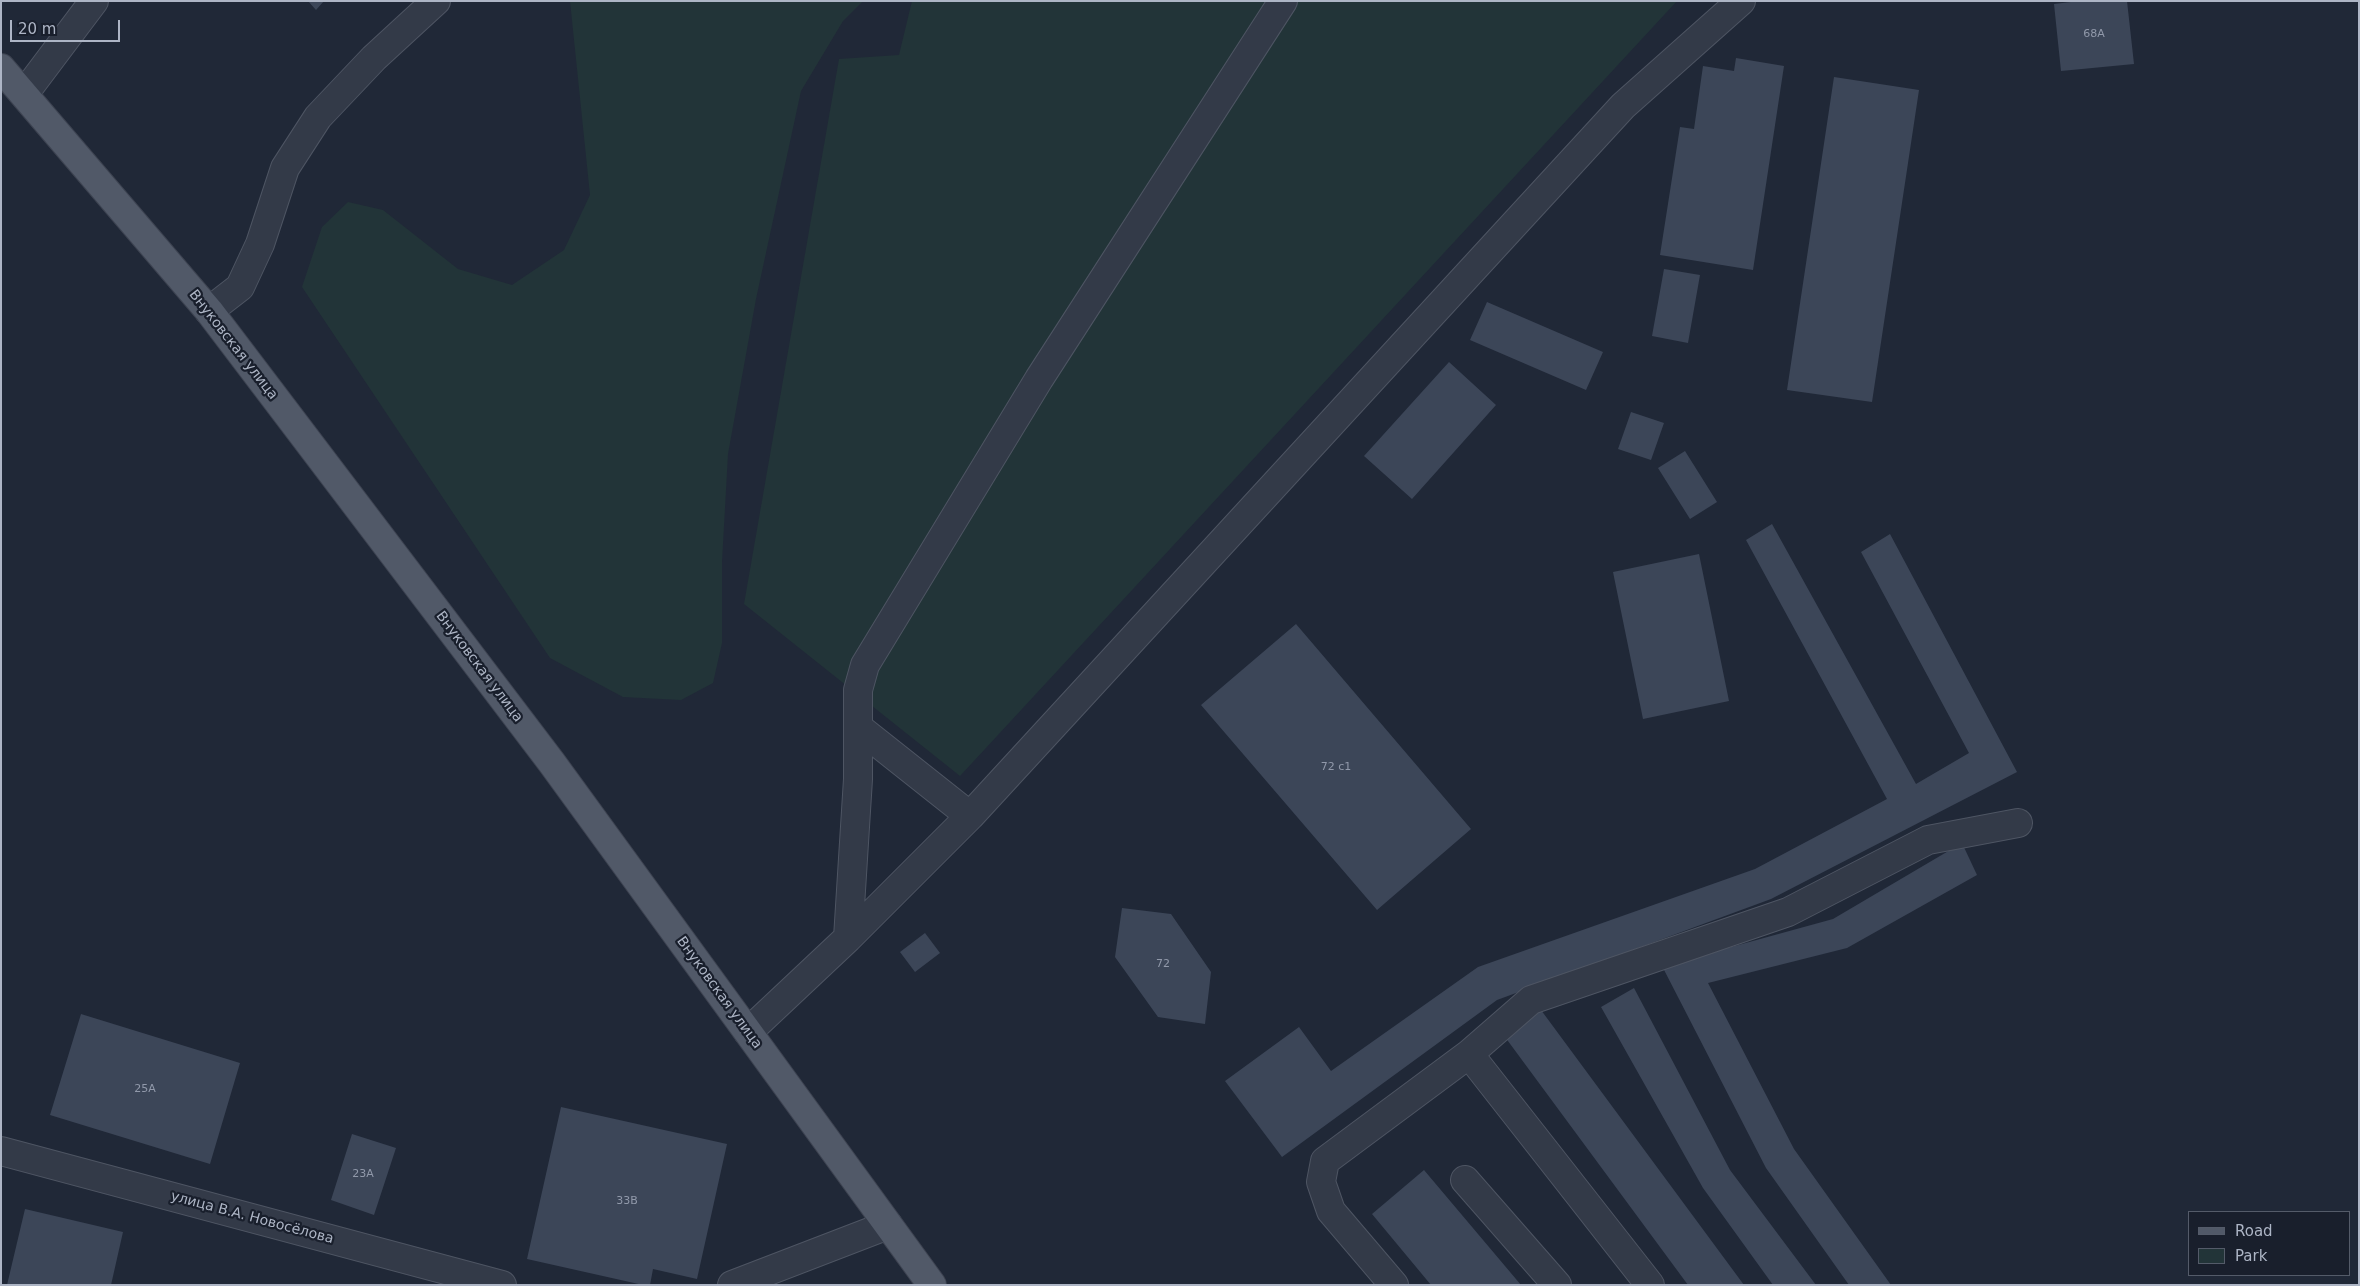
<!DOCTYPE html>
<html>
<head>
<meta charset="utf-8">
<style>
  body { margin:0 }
  #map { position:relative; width:2360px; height:1286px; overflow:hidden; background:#202837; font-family:"DejaVu Sans",sans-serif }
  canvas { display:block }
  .frame { position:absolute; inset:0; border:2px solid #adb5c5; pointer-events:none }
  .legend { position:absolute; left:2188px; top:1211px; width:162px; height:65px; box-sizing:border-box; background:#191f2c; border:1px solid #545b69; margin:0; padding:6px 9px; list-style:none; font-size:15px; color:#adb5c5 }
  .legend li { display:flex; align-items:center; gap:10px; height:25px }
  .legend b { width:25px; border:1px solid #545b69 }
  .scale { position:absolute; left:10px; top:20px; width:110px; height:22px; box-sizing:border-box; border:2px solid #adb5c5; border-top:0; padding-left:6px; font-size:15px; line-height:18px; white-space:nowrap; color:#adb5c5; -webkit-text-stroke:4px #191f2c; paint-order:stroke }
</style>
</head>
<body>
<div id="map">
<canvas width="2360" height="1286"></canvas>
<div class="frame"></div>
<ul class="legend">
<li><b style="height:6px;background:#515968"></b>Road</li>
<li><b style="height:14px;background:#223438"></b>Park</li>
</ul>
<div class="scale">20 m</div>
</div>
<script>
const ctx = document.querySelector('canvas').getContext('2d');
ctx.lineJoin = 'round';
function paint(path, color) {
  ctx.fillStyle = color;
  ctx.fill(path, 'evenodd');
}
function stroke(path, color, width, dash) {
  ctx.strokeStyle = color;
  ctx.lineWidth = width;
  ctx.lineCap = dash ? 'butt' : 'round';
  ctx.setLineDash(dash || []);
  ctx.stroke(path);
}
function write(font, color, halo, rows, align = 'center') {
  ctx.font = font + ' "DejaVu Sans",sans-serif';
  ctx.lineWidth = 4.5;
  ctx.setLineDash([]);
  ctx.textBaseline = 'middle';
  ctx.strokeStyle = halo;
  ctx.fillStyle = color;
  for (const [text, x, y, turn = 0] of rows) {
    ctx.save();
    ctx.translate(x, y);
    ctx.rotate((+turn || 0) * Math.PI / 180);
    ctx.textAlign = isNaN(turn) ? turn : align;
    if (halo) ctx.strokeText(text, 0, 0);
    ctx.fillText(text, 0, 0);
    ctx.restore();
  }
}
paint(new Path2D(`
  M570 1H863L843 21 801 91 756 299 728 454 722 562V643L713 683 681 700 623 697 550 658 302 287 322 227 348 202 383 210 458 269 512 285 564 250 590 195Z
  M912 1H1677L960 776 744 604 839 59 899 55Z`), '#223438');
paint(new Path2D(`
  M308 1H324L316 10Z
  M2079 1H2127L2134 64 2061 71 2054 4Z
  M1736 58 1784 66 1753 270 1660 255 1680 127 1694 129 1703 66 1734 71Z
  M1834 77 1919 90 1872 402 1787 390Z
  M1664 269 1700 275 1688 343 1652 336Z
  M1487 302 1603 352 1586 390 1470 340Z
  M1449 362 1496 405 1412 499 1364 456Z
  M1631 412 1664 423 1651 460 1618 449Z
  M1685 451 1717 502 1690 519 1658 468Z
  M1772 524 1916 784 1969 753 1861 552 1890 534 2017 772 1771 899 1497 1000 1282 1157 1225 1081 1299 1027 1331 1071 1478 967 1755 869 1887 799 1746 540Z
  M1699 554 1729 701 1643 719 1613 572Z
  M1296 624 1471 829 1377 910 1201 705Z
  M1962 843 1977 875 1847 948 1708 983 1794 1149 1891 1285H1849L1766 1168 1662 966 1833 919Z
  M1122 908 1171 914 1211 972 1205 1024 1158 1017 1115 957Z
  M925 933 940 953 915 972 900 952Z
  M1634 988 1730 1170 1816 1285H1773L1703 1188 1601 1007Z
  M1541 1010 1744 1285H1688L1505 1037Z
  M81 1014 240 1063 210 1164 50 1115Z
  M561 1107 727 1144 697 1279 653 1269 650 1285H643L527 1259Z
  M352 1134 396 1148 374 1215 331 1200Z
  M1424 1170 1521 1285H1431L1372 1214Z
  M25 1209 123 1232 111 1285H7Z`), '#3c4658');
const minor = new Path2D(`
  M24 94 94 1
  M209 311 240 287 260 244 285 168 318 117 374 58 436 1
  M859 728 970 816
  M848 938 858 779V690L865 665 1039 379 1283 1
  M748 1032 848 938 970 816 1623 106 1741 1
  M1469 1054 1650 1285
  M1 1151 502 1285
  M1465 1180 1557 1285
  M732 1285 888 1225
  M1394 1285 1331 1211 1321 1182 1325 1161 1469 1054 1531 1000 1788 912 1928 840 2018 823`);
const major = new Path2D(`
  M1 68 209 311 552 763 932 1285`);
stroke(minor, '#4e5563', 30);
stroke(major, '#3d4351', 30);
stroke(minor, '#333a48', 28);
stroke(major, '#515968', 28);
write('11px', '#9199aa', null, [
  ["68А",2094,34],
  ["72 с1",1336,767],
  ["72",1163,964],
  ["25А",145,1089],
  ["23А",363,1174],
  ["33В",627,1201]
]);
write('14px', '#adb5c5', '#191f2c', [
  ["Внуковская улица",233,345,52],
  ["Внуковская улица",479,667,53],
  ["Внуковская улица",719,993,54],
  ["улица В.А. Новосёлова",252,1218,15]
]);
</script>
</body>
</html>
